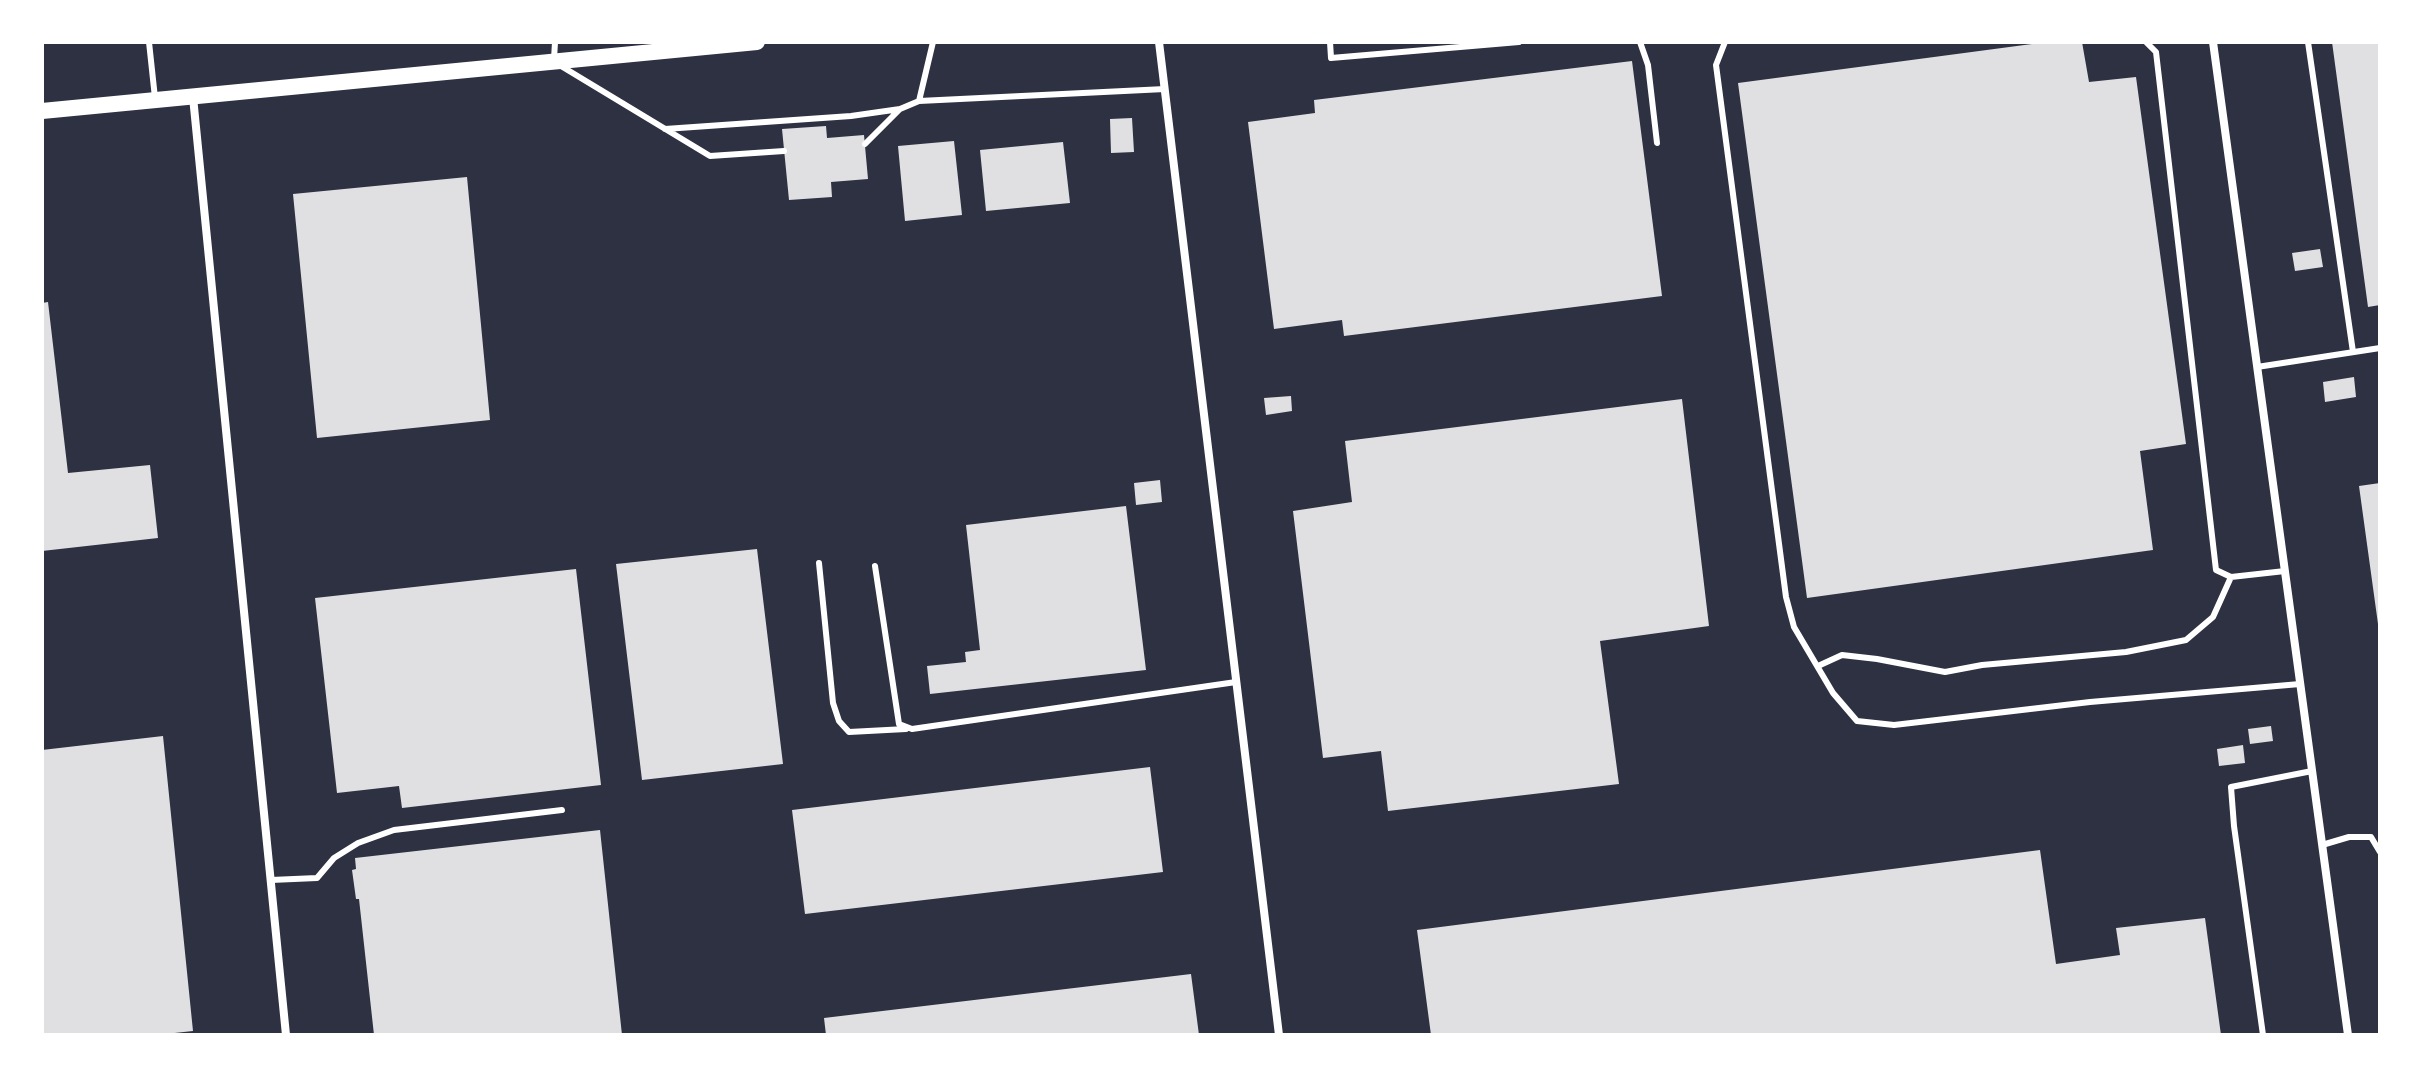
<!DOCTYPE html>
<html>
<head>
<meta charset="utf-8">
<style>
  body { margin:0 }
  #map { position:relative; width:2422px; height:1077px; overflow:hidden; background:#2d3142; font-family:"Fira Sans",sans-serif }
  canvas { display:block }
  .frame { position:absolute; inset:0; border:44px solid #fff; pointer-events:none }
</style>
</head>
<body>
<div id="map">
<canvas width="2422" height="1077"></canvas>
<div class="frame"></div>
</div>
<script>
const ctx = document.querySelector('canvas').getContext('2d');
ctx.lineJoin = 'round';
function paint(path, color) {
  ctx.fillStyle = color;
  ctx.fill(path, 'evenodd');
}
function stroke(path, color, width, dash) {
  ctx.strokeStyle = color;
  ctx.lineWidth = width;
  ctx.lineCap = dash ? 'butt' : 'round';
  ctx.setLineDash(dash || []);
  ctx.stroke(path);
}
paint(new Path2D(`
  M2047 42H2082L2089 82 2136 77 2186 444 2140 451 2153 550 1807 598 1738 83Z
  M2332 42H2380V305L2368 307Z
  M1632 61 1662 296 1344 336 1342 320 1274 329 1248 122 1315 113 1314 100Z
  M1132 118 1134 152 1111 153 1110 119Z
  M826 126 827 138 864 135 868 179 831 182 832 197 789 200 782 129Z
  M954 141 962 215 905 221 898 146Z
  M1063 142 1070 203 986 211 980 150Z
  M467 177 490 420 317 438 293 194Z
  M2320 249 2323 267 2295 271 2292 253Z
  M48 302 68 473 150 465 158 538 42 551V303Z
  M2354 377 2356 397 2325 402 2323 382Z
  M1291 396 1292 411 1266 415 1264 398Z
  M1682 399 1709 626 1600 641 1619 784 1388 811 1381 751 1323 758 1293 511 1352 502 1345 441Z
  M1160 480 1162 502 1136 505 1134 483Z
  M2380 483V624H2378L2359 486Z
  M1126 506 1146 670 930 694 927 666 966 662 965 652 980 650 966 525Z
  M757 549 783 764 642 780 616 564Z
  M576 569 601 785 402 808 399 786 337 793 315 598Z
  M2271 726 2273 741 2250 744 2248 729Z
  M163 736 193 1031 156 1035H42V750Z
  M2243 745 2245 763 2219 766 2217 749Z
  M1150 767 1163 872 805 914 792 810Z
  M600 830 622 1035H374L359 899H356L352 870 356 869 355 858Z
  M2040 850 2056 964 2120 955 2116 928 2205 918 2221 1035H1431L1417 930Z
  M1191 974 1199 1035H826L824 1018Z`), '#e0e0e3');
stroke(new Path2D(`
  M149 42 155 98
  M1330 42 1331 58 1519 42
  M1640 42 1648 65 1657 143
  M1725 42 1716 65 1786 597 1794 627 1833 693 1857 721 1894 725 2090 702 2300 684
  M2146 42 2156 52 2216 570 2231 577 2285 571
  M2308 42 2353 352
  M554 59 555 42
  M561 66 710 156 784 151
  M919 101 1165 89
  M665 129 851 116 900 109
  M865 144 900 109 919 101 933 42
  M2257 367 2380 348
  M819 563 833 703 839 721 849 732 906 729
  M875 566 899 724 912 729 1236 682
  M1818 666 1842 655 1877 659 1945 672 1982 665 2126 652 2186 640 2213 617 2231 577
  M2322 845 2349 837H2371L2380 852
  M271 880 317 878 334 858 358 843 394 830 562 810
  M2263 1035 2234 826 2231 787 2312 771`), '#fff', 6);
stroke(new Path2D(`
  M1159 42 1279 1035
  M2213 42 2348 1035
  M193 97 286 1035`), '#fff', 8);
stroke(new Path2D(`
  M42 111 757 42`), '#fff', 16);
</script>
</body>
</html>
